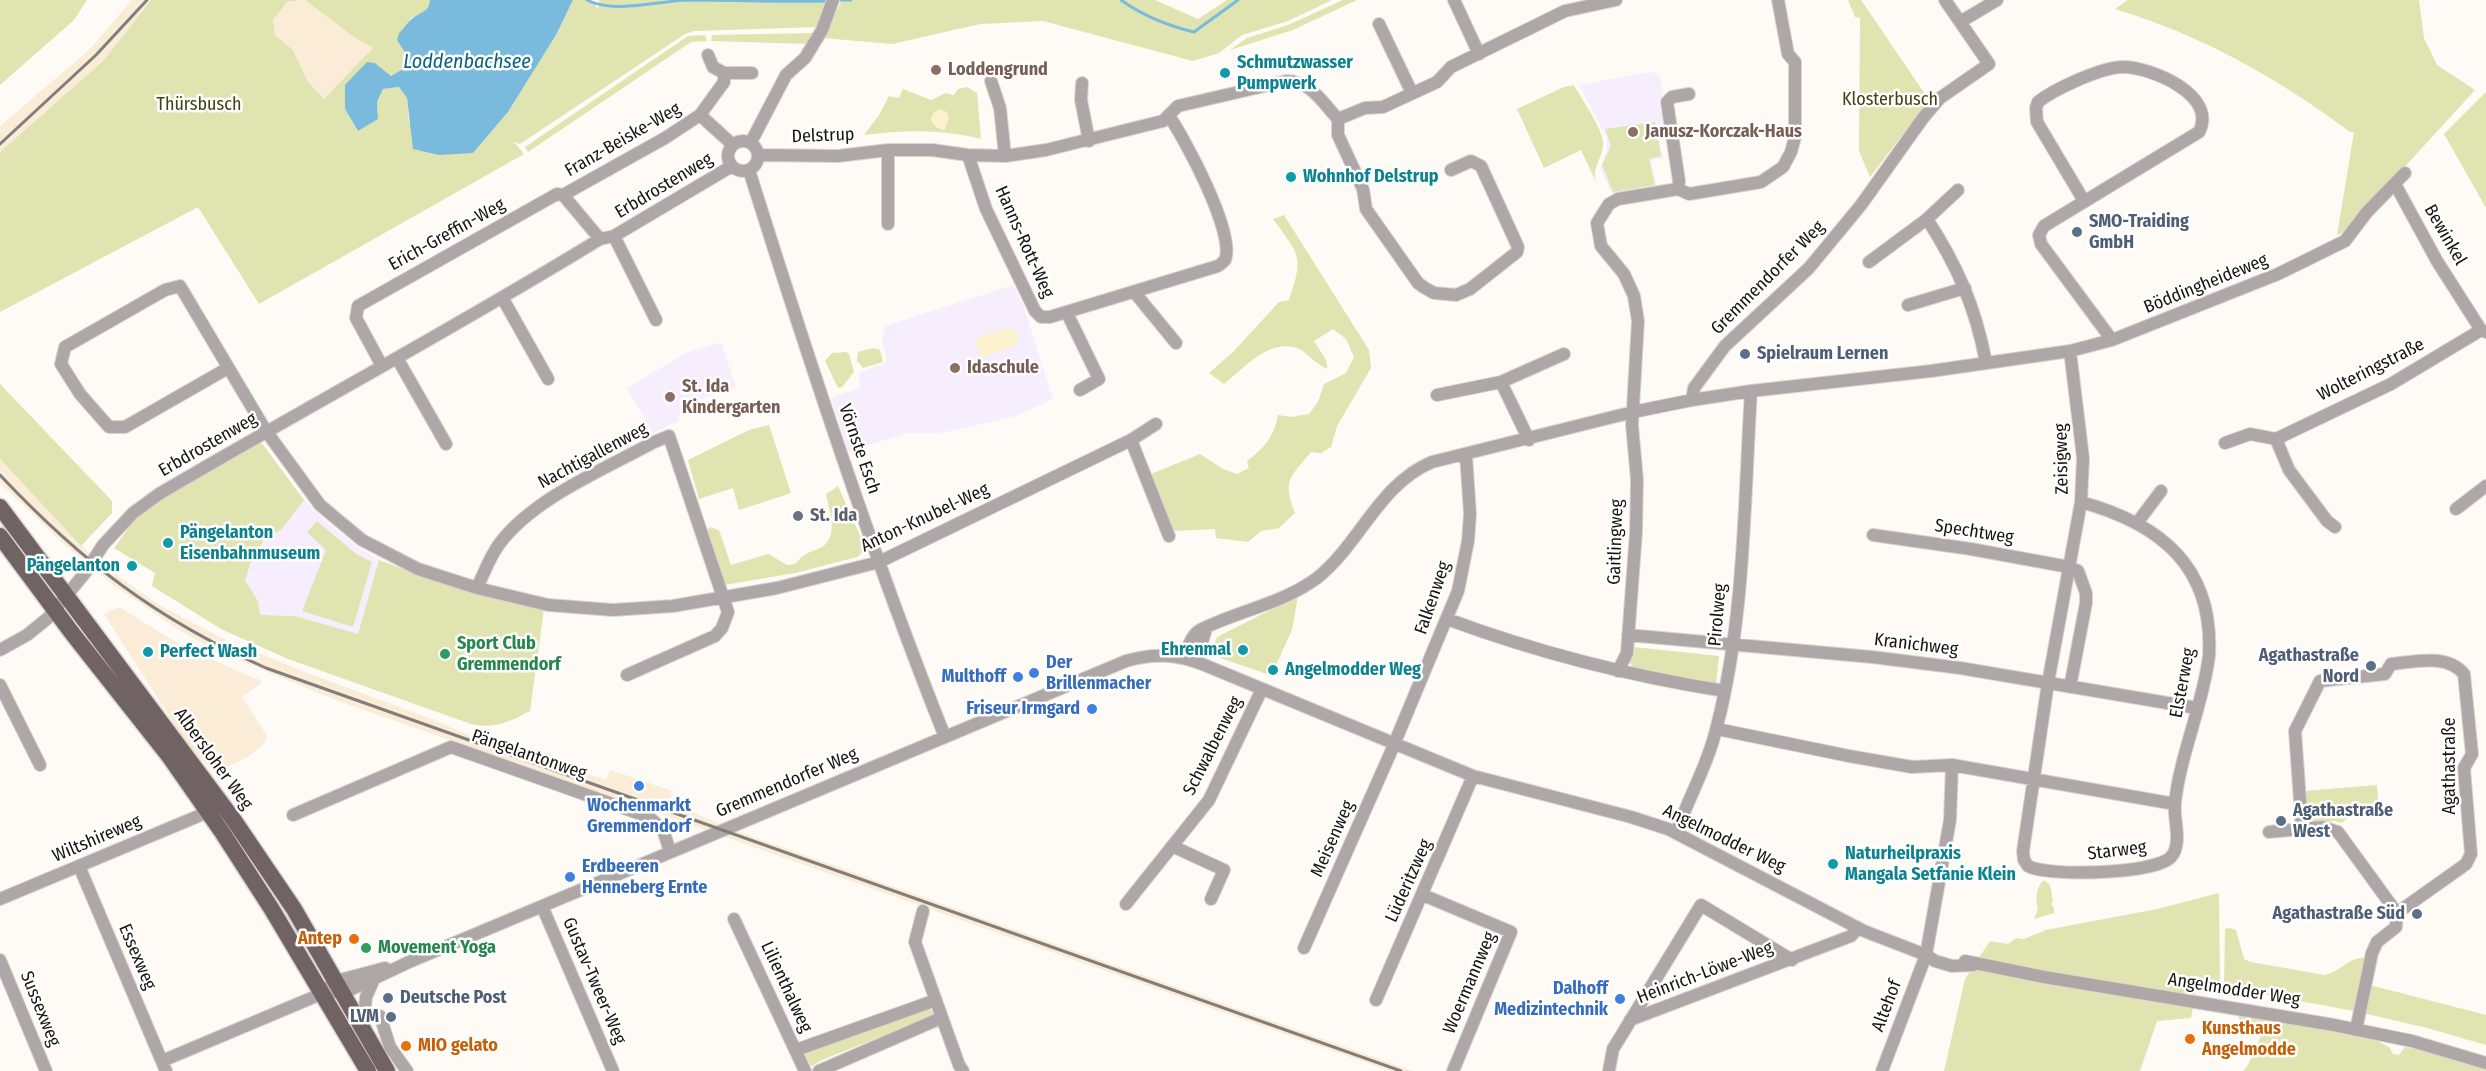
<!DOCTYPE html>
<html>
<head>
<meta charset="utf-8">
<style>
  body { margin:0 }
  canvas { display:block; background:#fefaf5 }
</style>
</head>
<body>
<canvas width="2486" height="1071"></canvas>
<script>
const ctx = document.querySelector('canvas').getContext('2d');
ctx.lineJoin = 'round';
function paint(path, color) {
  ctx.fillStyle = color;
  ctx.fill(path, 'evenodd');
}
function stroke(path, color, width, dash) {
  ctx.strokeStyle = color;
  ctx.lineWidth = width;
  ctx.lineCap = dash ? 'butt' : 'round';
  ctx.setLineDash(dash || []);
  ctx.stroke(path);
}
function write(font, color, halo, rows, align = 'center') {
  ctx.font = font + ' "Fira Sans Condensed",sans-serif';
  ctx.lineWidth = 5;
  ctx.setLineDash([]);
  ctx.textBaseline = 'middle';
  ctx.strokeStyle = halo;
  ctx.fillStyle = color;
  for (const [text, x, y, turn = 0] of rows) {
    ctx.save();
    ctx.translate(x, y);
    ctx.rotate((+turn || 0) * Math.PI / 180);
    ctx.textAlign = isNaN(turn) ? turn : align;
    if (halo) ctx.strokeText(text, 0, 0);
    ctx.fillText(text, 0, 0);
    ctx.restore();
  }
}
paint(new Path2D(`
  M132 0H151L104 60 0 152V126L90 49Z
  M305 0 352 36 374 48 324 99 308 82 293 50 275 35 273 20 287 2Z
  M0 459 81 546 117 575 159 605 224 639 300 670 429 718 478 739 606 780 610 770 672 791 669 803 748 835 1413 1071H1390L336 700 219 652 179 630 112 584 66 546 0 483Z
  M119 607 184 647 263 682 242 697 267 736 264 744 248 757 214 773 187 744 104 614Z`), '#fbecd8');
paint(new Path2D(`
  M1651 72 1660 75 1663 95 1659 102 1665 128 1659 137 1663 158 1651 160 1656 186 1612 194 1600 168 1607 151V138L1579 85Z
  M1013 285 1023 305 1053 399 1016 416 956 430 938 433H909L848 451 831 398 860 388 859 372 884 364 887 358 882 342 885 326Z
  M721 342 736 387 682 406 678 421 653 433 627 388 686 353Z
  M304 500 325 521 359 548 379 560 358 635 295 616 260 615 245 581 250 564 265 538 282 529Z`), '#f6edfd');
paint(new Path2D(`
  M0 0H87L74 20 0 85Z
  M151 0H302L287 2 273 20 275 35 293 50 308 82 324 99 373 48 352 36 305 0H430V5L422 14 411 18 398 40 406 54 403 69 391 76 375 63 345 109 358 131 378 119 377 102 383 89 399 87 407 98 409 122 473 153 508 112 556 35 573 0H587L596 5V8L599 7V0H828L817 27 694 31 685 34 520 144 514 142 524 154 259 304 198 207 0 312V152L104 60Z
  M842 0H1155L1198 19 1227 0H1332L1288 21 1242 35 1219 53 1193 61 1043 21 980 24 892 44 823 38Z
  M1343 0H1357L1293 30 1230 50 1247 38 1288 25Z
  M1848 0H1861L1929 100 1870 177 1859 151 1860 18 1855 17Z
  M2128 0H2419L2424 38 2437 65 2475 90 2345 232 2337 235 2354 132H2350C2278 78 2201 35 2115 9Z
  M814 33 809 44 711 41 712 35Z
  M705 35 707 41 691 42 528 152 525 147 528 145 688 36Z
  M1574 85C1582 100 1601 126 1603 141 1605 156 1591 166 1596 182L1581 150 1544 168 1517 109 1564 87Z
  M967 87 977 93 981 139C941 129 904 130 864 135L879 115 889 96 899 98 903 89 931 100 946 93 954 95 958 89Z
  M2486 92V208L2444 134Z
  M1655 122 1661 156 1649 159 1655 185 1613 192 1602 165 1611 146 1605 129Z
  M1284 215 1369 350 1371 368 1337 426 1331 447 1321 453 1311 452C1290 478 1282 480 1295 513L1279 528 1261 531 1248 542 1216 538 1215 529 1173 531 1151 474 1200 454 1223 469 1237 474 1249 468 1247 461C1264 448 1274 437 1278 415L1291 417 1309 414 1318 402 1324 384 1346 373 1354 357 1346 339 1333 329 1314 341 1325 358 1328 369C1316 365 1306 351 1297 348 1267 339 1245 368 1224 384L1209 373 1233 352 1279 302 1289 300C1304 256 1300 256 1273 219Z
  M874 348 880 350 883 362 863 368 857 361 858 352Z
  M846 352 849 354 854 372 842 387 838 388 825 361 832 353Z
  M0 384 112 501V513L81 546 0 459Z
  M769 425 791 493 739 510 733 488 699 499 688 460 749 430Z
  M261 442 304 500 282 529 265 538 250 564 245 581 258 601 260 615 295 616 358 634 379 560 417 574 544 609 530 711C509 722 495 729 471 724L288 659 221 629 152 586 155 573 114 548 134 520 147 507Z
  M838 486 859 533 864 551 857 557 795 573 724 585 707 531 710 527 719 530 731 565 768 554 787 565 795 564C803 554 808 553 818 549 841 540 829 510 826 494Z
  M317 521 356 554 372 562 353 627 302 611 326 550 307 532Z
  M1298 596 1292 630 1276 665 1270 663 1267 674 1220 658C1213 651 1213 646 1217 637Z
  M1633 647 1719 656 1716 684 1633 668 1630 662Z
  M2377 785 2378 803 2360 805 2342 823 2335 821 2308 824 2305 791Z
  M2044 880 2050 885 2053 901 2051 904 2054 908V913L2034 919 2038 909C2035 901 2036 886 2044 880Z
  M2219 893 2220 987 2197 983 2191 1018 2157 1021 2140 1071H1944L1965 979 1990 941 2008 944 2016 938 2024 939 2046 930 2157 909Z
  M2230 928 2236 930 2244 959 2251 962 2324 975C2340 973 2350 955 2366 958L2354 1011 2224 987 2225 929Z
  M2370 985 2486 1015V1045L2427 1028 2363 1013Z
  M928 1008 934 1012 932 1016 822 1060 812 1066 806 1064 805 1054 813 1050Z
  M2239 1016 2299 1024 2378 1041 2390 1048 2393 1054 2399 1055 2405 1047 2457 1057 2486 1068V1071H2243L2247 1067 2265 1027 2239 1023Z`), '#e0e4b0');
paint(new Path2D(`
  M940 109 947 112 949 117 945 130C931 128 925 115 940 109Z
  M1006 328H1012L1017 333 1018 341 1015 345 986 356H980L975 339Z`), '#fbf1cc');
paint(new Path2D(`
  M430 0H573L556 35 508 112 473 153 439 155 413 149 407 98 399 87 383 89 377 102 378 119 358 131 345 109V85L367 62 375 63 391 76 403 69 406 54 397 40 399 33C405 28 408 21 413 18 421 12 429 12 430 0Z`), '#79badd');
stroke(new Path2D(`
  M587 0C613 14 659 1 687 0 735 0 783 2 830 1
  M837 0H851
  M1121 0C1142 15 1169 26 1194 32L1238 0`), '#79badd', 3);
const minor = new Path2D(`
  M1454 0 1479 54
  M1960 22 1997 0
  M1379 24 1412 93
  M724 73H752
  M991 81 1000 108 1005 156
  M1082 83 1081 100 1089 141
  M700 115 724 82V73L713 67 708 55
  M1338 119V135L1363 189 1366 209 1418 283 1425 288 1434 293 1456 295 1470 289 1517 252 1518 247 1481 166 1471 161 1451 170
  M728 156a15 15 0 1 1 30 0a15 15 0 1 1-30 0Z
  M751 142 786 75 805 58 822 30 833 0
  M759 155 838 156 888 150H932L968 155 1005 156 1046 150 1163 121 1178 106 1286 81C1311 81 1322 102 1338 119L1365 108 1383 107 1437 82 1451 67 1565 11 1616 0
  M968 155 986 209 1035 311 1041 317H1050L1218 266C1219 266 1224 261 1225 260 1236 234 1185 139 1169 116
  M749 170C809 361 871 551 945 737
  M2395 184 2437 261 2481 330 2486 332
  M1678 189 1679 181 1667 102 1672 97 1689 94
  M563 195 665 138 700 115 733 145
  M2084 201 2037 122 2036 108 2038 102C2054 89 2102 67 2123 67 2151 67 2218 95 2199 132L2044 226 2039 235 2041 244 2112 340
  M1927 219C1957 265 1976 308 1986 363
  M888 224V150
  M614 236 656 320
  M1869 262 1927 219 1958 190
  M1135 293 1176 343
  M503 299 548 379
  M1908 305 1965 288
  M1067 313 1099 379 1080 390
  M2070 351 2083 458 2081 502 2048 683 2023 851 2024 860 2028 866C2047 877 2156 874 2171 857 2183 843 2173 820 2175 803 2180 755 2203 705 2209 656 2214 567 2161 524 2081 502
  M397 358 446 444
  M382 366 356 318 358 306 557 194 563 195 600 239
  M228 368 125 427H109L80 394 61 364 65 347 165 290 180 286 266 431 320 505 362 540 418 569 477 588 548 605 613 610 673 606 777 588 879 562 1131 440 1156 424
  M1501 382 1529 440
  M1437 395 1501 382 1564 354
  M1692 400 1694 388 1725 346 1809 268 1861 205 1923 118 1940 98 1989 64 1945 0
  M2276 439 2289 470 2327 521 2335 527
  M1131 440 1169 536
  M2225 443 2250 434 2276 439 2391 384 2481 330
  M2456 509 2486 486
  M2137 523 2161 491
  M1873 535 1971 549 2069 567 2078 571 2086 593V603L2070 687
  M477 588C484 573 490 556 500 543 534 498 603 470 652 443L669 436 728 612 722 628 715 636 627 675
  M1447 619C1539 653 1629 676 1725 691
  M1628 635 1872 657 1960 668 2197 708
  M0 650 27 635 48 618 85 573 103 545 133 513 159 494C305 408 455 328 600 239L614 236 732 166
  M1183 657C1187 650 1192 634 1200 630 1237 611 1282 604 1317 578 1360 544 1379 484 1432 462L1633 412 1692 400 1751 391 1931 371 2070 351 2112 340 2278 274 2345 241 2367 212 2405 173
  M1196 662 1206 629
  M1618 671 1627 653 1636 532 1637 480 1632 425 1638 321 1634 296 1624 274 1601 246 1597 223 1609 204 1618 199 1678 189 1689 194 1761 182 1783 167 1791 152 1795 137V62L1788 54 1778 0
  M0 685 40 765
  M1717 729 1849 756 1912 767 1952 765 2175 804
  M293 815 451 747 649 817 663 830 670 851
  M2302 829 2295 731 2320 681 2385 674 2391 664C2414 662 2447 653 2464 674L2472 754 2464 768 2471 854 2466 864 2397 913
  M2269 832 2322 827 2338 832 2397 913 2396 927 2377 942 2372 953 2356 1030
  M1676 833C1689 797 1708 764 1717 726 1745 617 1744 502 1751 391
  M1172 846 1224 870 1211 899
  M79 866 166 1071
  M1423 895 1511 932 1453 1071
  M0 899 208 812
  M1126 904 1209 800 1262 689
  M542 906 613 1071
  M923 911 915 942 959 1065 963 1071
  M734 919 805 1071
  M1304 948 1390 754 1458 591 1468 541 1470 514 1466 455
  M0 960 46 1071
  M1965 961 2044 977 2334 1025 2412 1041 2486 1063
  M330 985 336 981 385 968
  M1376 1000 1473 776
  M380 1016 390 1047 407 1071
  M1630 1020 1851 936 1858 928
  M363 1030 366 997 374 979
  M796 1050 936 1000
  M162 1061 321 994 352 989 409 962 1126 661C1153 653 1176 654 1202 664L1473 776 1631 817 1668 829 1864 931 1926 955 1935 961 1952 966 1973 965
  M1609 1070 1613 1049 1701 905 1792 960
  M819 1071 941 1018
  M1882 1071 1926 955 1950 820 1952 765`);
const major = new Path2D(`
  M0 507 233 819 294 909 387 1071
  M0 536 72 633 169 756 222 832 271 908 368 1071`);
stroke(minor, '#d9d5d0', 14);
stroke(major, '#d9d5d0', 19);
stroke(minor, '#afa7a7', 12);
stroke(major, '#716363', 16);
stroke(new Path2D(`
  M0 144 96 55 147 0
  M0 475C82 562 156 619 266 668L1401 1071`), '#827e79', 3);
for (const [x, y, r, color] of [
  [936,70,6,"#8d6e63"],
  [1225,73,6,"#0f9aa8"],
  [1633,132,6,"#8d6e63"],
  [1291,177,6,"#0f9aa8"],
  [2077,232,6,"#5c6f8a"],
  [1745,354,6,"#5c6f8a"],
  [955,368,6,"#8d6e63"],
  [670,397,6,"#8d6e63"],
  [798,516,6,"#6b7280"],
  [168,543,6,"#0f9aa8"],
  [132,566,6,"#0f9aa8"],
  [1243,650,6,"#0f9aa8"],
  [148,652,6,"#0f9aa8"],
  [445,654,6,"#2e9e5b"],
  [2371,666,6,"#5c6f8a"],
  [1273,670,6,"#0f9aa8"],
  [1034,673,6,"#3f7fe0"],
  [1018,677,6,"#3f7fe0"],
  [1092,709,6,"#3f7fe0"],
  [639,786,6,"#3f7fe0"],
  [2281,821,6,"#5c6f8a"],
  [1833,864,6,"#0f9aa8"],
  [570,877,6,"#3f7fe0"],
  [2417,914,6,"#5c6f8a"],
  [354,939,6,"#e8710a"],
  [366,948,6,"#2e9e5b"],
  [388,998,6,"#5c6f8a"],
  [1620,999,6,"#3f7fe0"],
  [391,1017,6,"#5c6f8a"],
  [2190,1039,6,"#e8710a"],
  [406,1046,6,"#e8710a"]
]) {
  const dot = new Path2D();
  dot.arc(x, y, r, 0, 2 * Math.PI);
  ctx.fillStyle = color;
  ctx.fill(dot);
  stroke(dot, '#fff', 2);
}
write('bold 18px', '#0d838f', '#fff', [
  ["Schmutzwasser",1237,63],
  ["Pumpwerk",1237,84],
  ["Wohnhof Delstrup",1303,177],
  ["Pängelanton",180,533],
  ["Eisenbahnmuseum",180,554],
  ["Pängelanton",120,566,"right"],
  ["Ehrenmal",1231,650,"right"],
  ["Perfect Wash",160,652],
  ["Angelmodder Weg",1285,670],
  ["Naturheilpraxis",1845,854],
  ["Mangala Setfanie Klein",1845,875]
], 'left');
write('bold 18px', '#785e54', '#fff', [
  ["Loddengrund",948,70],
  ["Janusz-Korczak-Haus",1645,132],
  ["Idaschule",967,368],
  ["St. Ida",682,387],
  ["Kindergarten",682,408]
], 'left');
write('18px', '#404212', '#fff', [
  ["Klosterbusch",1890,100],
  ["Thürsbusch",199,105]
]);
write('18px', '#181510', '#fff', [
  ["Delstrup",823,136,-2],
  ["Franz-Beiske-Weg",623,140,-30],
  ["Erbdrostenweg",664,186,-31],
  ["Erich-Greffin-Weg",447,235,-29],
  ["Bewinkel",2445,235,60],
  ["Hanns-Rott-Weg",1024,242,66],
  ["Gremmendorfer Weg",1768,278,-45],
  ["Böddingheideweg",2206,284,-22],
  ["Wolteringstraße",2371,370,-27],
  ["Erbdrostenweg",208,445,-30],
  ["Vörnste Esch",859,449,71],
  ["Nachtigallenweg",593,456,-28],
  ["Zeisigweg",2062,459,-91],
  ["Anton-Knubel-Weg",925,518,-25],
  ["Spechtweg",1974,532,9],
  ["Gaitlingweg",1616,542,-88],
  ["Falkenweg",1433,598,-71],
  ["Pirolweg",1718,615,-85],
  ["Kranichweg",1916,645,7],
  ["Elsterweg",2183,683,-79],
  ["Schwalbenweg",1213,746,-63],
  ["Pängelantonweg",529,755,19],
  ["Albersloher Weg",213,759,54],
  ["Agathastraße",2450,766,-90],
  ["Gremmendorfer Weg",787,783,-23],
  ["Wiltshireweg",97,839,-23],
  ["Meisenweg",1333,839,-66],
  ["Angelmodder Weg",1724,839,26],
  ["Starweg",2117,851,-7],
  ["Lüderitzweg",1409,881,-66],
  ["Essexweg",137,957,67],
  ["Heinrich-Löwe-Weg",1705,973,-21],
  ["Gustav-Tweer-Weg",594,981,67],
  ["Woermannweg",1470,983,-67],
  ["Lilienthalweg",786,987,65],
  ["Angelmodder Weg",2234,990,9],
  ["Altehof",1887,1006,-69],
  ["Sussexweg",40,1009,68]
]);
write('bold 18px', '#4e5e75', '#fff', [
  ["SMO-Traiding",2089,222],
  ["GmbH",2089,243],
  ["Spielraum Lernen",1757,354],
  ["Agathastraße",2359,656,"right"],
  ["Nord",2359,677,"right"],
  ["Agathastraße",2293,811],
  ["West",2293,832],
  ["Agathastraße Süd",2405,914,"right"],
  ["Deutsche Post",400,998],
  ["LVM",379,1017,"right"]
], 'left');
write('bold 18px', '#5b616d', '#fff', [
  ["St. Ida",810,516]
], 'left');
write('bold 18px', '#27864d', '#fff', [
  ["Sport Club",457,644],
  ["Gremmendorf",457,665],
  ["Movement Yoga",378,948]
], 'left');
write('bold 18px', '#366cbe', '#fff', [
  ["Der",1046,663,"left"],
  ["Brillenmacher",1046,684,"left"],
  ["Multhoff",1006,677],
  ["Friseur Irmgard",1080,709],
  ["Wochenmarkt",639,806,"center"],
  ["Gremmendorf",639,827,"center"],
  ["Erdbeeren",582,867,"left"],
  ["Henneberg Ernte",582,888,"left"],
  ["Dalhoff",1608,989],
  ["Medizintechnik",1608,1010]
], 'right');
write('bold 18px', '#c56008', '#fff', [
  ["Antep",342,939,"right"],
  ["Kunsthaus",2202,1029],
  ["Angelmodde",2202,1050],
  ["MIO gelato",418,1046]
], 'left');
write('italic 20px', '#0a5f80', '#fff', [
  ["Loddenbachsee",467,62]
]);
</script>
</body>
</html>
